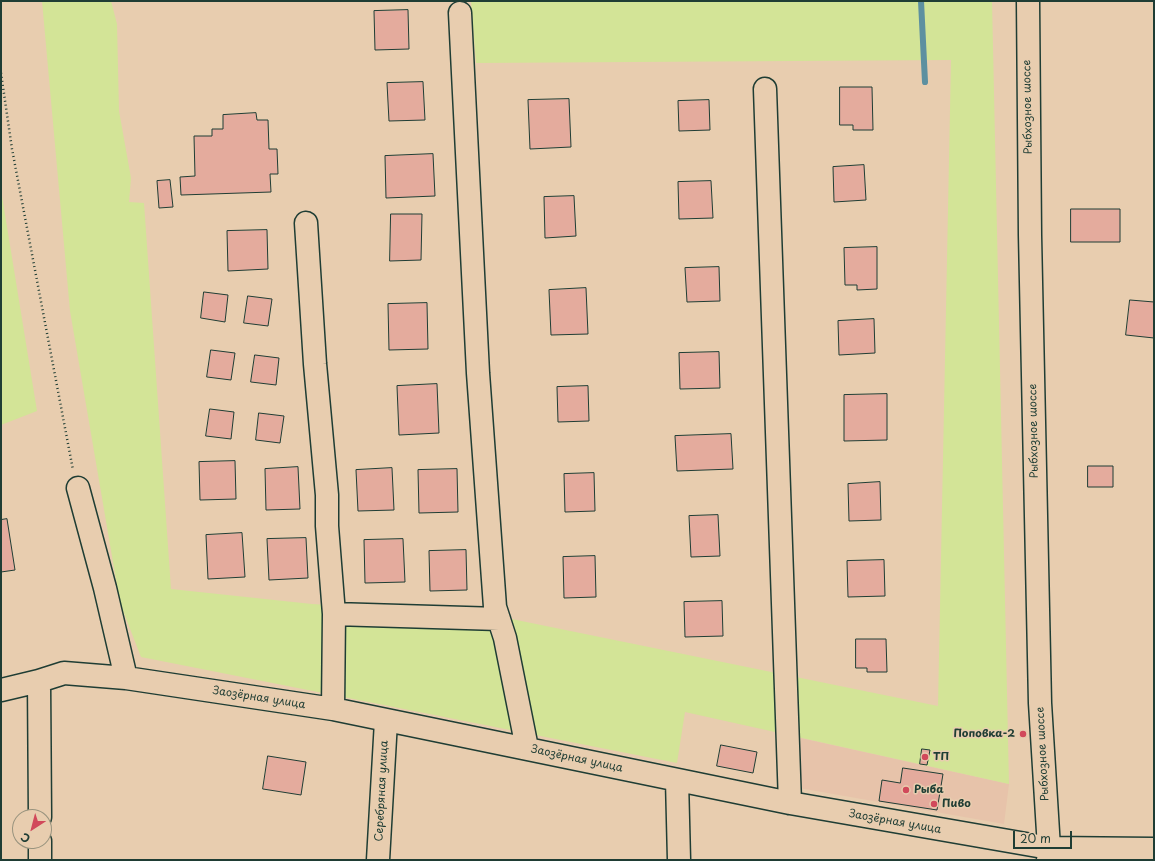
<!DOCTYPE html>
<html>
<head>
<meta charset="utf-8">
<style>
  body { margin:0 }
  #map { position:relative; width:1155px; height:861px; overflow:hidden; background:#e8cdaf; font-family:"Playpen Sans",sans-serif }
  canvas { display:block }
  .frame { position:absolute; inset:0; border:2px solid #1f3d34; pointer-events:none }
  .north { position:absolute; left:12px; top:809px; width:40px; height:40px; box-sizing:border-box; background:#e8cdaf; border:1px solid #98937e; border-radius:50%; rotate:216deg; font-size:11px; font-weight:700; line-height:16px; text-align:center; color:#1f3d34 }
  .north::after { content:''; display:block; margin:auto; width:14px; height:18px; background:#d1495b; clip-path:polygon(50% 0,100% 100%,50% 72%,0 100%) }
  .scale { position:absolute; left:1013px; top:831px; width:59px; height:18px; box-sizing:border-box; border:2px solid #1f3d34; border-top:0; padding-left:5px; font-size:12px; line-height:14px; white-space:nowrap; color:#1f3d34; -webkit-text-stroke:3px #e8cdaf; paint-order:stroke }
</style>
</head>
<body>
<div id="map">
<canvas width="1155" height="861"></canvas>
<div class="frame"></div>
<div class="north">С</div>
<div class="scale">20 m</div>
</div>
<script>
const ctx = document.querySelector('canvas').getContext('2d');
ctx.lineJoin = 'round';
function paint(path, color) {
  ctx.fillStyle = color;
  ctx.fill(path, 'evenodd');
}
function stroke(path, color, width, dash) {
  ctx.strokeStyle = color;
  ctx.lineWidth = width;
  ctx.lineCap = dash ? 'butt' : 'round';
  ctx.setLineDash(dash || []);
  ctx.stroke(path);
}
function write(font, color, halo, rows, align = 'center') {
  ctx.font = font + ' "Playpen Sans",sans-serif';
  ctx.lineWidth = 3;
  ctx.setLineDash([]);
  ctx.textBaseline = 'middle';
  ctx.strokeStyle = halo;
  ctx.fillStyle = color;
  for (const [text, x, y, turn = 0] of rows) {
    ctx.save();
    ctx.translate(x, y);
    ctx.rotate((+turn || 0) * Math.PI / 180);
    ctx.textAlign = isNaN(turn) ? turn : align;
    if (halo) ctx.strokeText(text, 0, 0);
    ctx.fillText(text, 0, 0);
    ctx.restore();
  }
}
paint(new Path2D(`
  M801 738 1009 784 1004 824 799 788Z`), '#e7c3aa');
paint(new Path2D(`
  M42 1H111L117 24 119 111 131 178 129 202 144 203 171 589 312 604 492 615 938 706 951 60 476 63 471 1H992L1009 784 685 712 677 763 141 657 120 603 70 311Z
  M1 190 37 411 1 425Z`), '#d3e497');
stroke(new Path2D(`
  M921 1 925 82`), '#5d90a0', 6);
const building = new Path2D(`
  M408 10 409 49 375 50 374 11Z
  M423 82 425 120 389 121 387 83Z
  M840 87H872L873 130H853V125H840Z
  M569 99 571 147 530 149 528 100Z
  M709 100 710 130 679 131 678 101Z
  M256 113 257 120H268L269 149H277L278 174H270L271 192 181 195 180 177 195 176 194 136H212V129H223V115Z
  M433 154 435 196 386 198 385 156Z
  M864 165 866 200 834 202 833 167Z
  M170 180 173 207 159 208 157 181Z
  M711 181 713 218 679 219 678 182Z
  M574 196 576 236 545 238 544 197Z
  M1071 209H1120V242H1071Z
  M391 214H422L421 260 390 261Z
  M267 230 268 269 228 271 227 231Z
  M877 247V289L857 290V285H845L844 248Z
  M719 267 720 301 687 302 685 268Z
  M586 288 588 334 551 335 549 290Z
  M204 292 228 295 225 322 201 318Z
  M248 296 272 299 268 326 244 323Z
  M1130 300 1154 302V338L1126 335Z
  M427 303 428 349 389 350 388 304Z
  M874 319 875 353 839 355 838 321Z
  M211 350 235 353 231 380 207 377Z
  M719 352 720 388 680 389 679 353Z
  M255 355 279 358 276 385 251 382Z
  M437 384 439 433 399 435 397 386Z
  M588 386 589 421 558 422 557 387Z
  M887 394V440L844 441V395Z
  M210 409 234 412 231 439 206 436Z
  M259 413 284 416 280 443 256 440Z
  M731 434 733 469 677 471 675 436Z
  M235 461 236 499 200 500 199 462Z
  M1088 466H1113V487H1088Z
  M298 467 300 509 266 510 265 469Z
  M392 468 394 510 358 511 356 470Z
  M457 469 458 512 419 513 418 470Z
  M594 473 595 511 565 512 564 474Z
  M880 482 881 520 849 521 848 484Z
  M718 515 720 556 691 557 689 516Z
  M7 519 15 570 1 572V520Z
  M242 533 245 577 208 579 206 535Z
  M306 538 308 578 269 580 267 539Z
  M403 539 405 582 365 583 364 540Z
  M466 550 467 590 430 591 429 551Z
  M595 556 596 597 564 598 563 557Z
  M884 560 885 596 848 597 847 561Z
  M722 601 723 636 685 637 684 602Z
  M856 639H886L887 672H867V668H856Z
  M721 745 757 752 753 773 717 766Z
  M922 749 930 750 927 765 920 764Z
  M268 756 306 762 301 795 263 789Z
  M903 768 943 774 937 810 879 801 882 780 900 783Z`);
paint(building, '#e4ab9d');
stroke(building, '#1f3d34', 1);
const minor = new Path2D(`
  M1028 1 1030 235 1040 703 1049 848 1048 860
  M460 13 478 373 495 607 505 638 527 748
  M765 89 790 803
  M306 223 315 364 327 495V526L334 614 499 619
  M78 488 105 588 126 678
  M39 681 40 817
  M1 690 39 681 64 673 126 678 333 709 790 803 1049 848 1154 849
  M333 709 334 614
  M677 780 679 860
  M40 841V860
  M378 860 386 721`);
stroke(minor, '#1f3d34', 25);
stroke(new Path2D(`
  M1 73 12 149 73 470`), '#1f3d34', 2.5, [1, 3]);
stroke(minor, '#e8cdaf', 22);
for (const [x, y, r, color] of [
  [1023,734,4,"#d1495b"],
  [925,757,4,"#d1495b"],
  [906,790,4,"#d1495b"],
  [934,804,4,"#d1495b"]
]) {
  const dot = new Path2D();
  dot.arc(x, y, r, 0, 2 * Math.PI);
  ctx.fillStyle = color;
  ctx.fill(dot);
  stroke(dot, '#e8cdaf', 1.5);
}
write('11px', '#1f3d34', '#e8cdaf', [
  ["Рыбхозное шоссе",1028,107,-91],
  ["Рыбхозное шоссе",1034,431,-91],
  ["Заозёрная улица",259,698,9],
  ["Рыбхозное шоссе",1043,754,-93],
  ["Заозёрная улица",577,759,12],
  ["Серебряная улица",382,791,-87],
  ["Заозёрная улица",895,822,10]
]);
write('bold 11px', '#1f3d34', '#e8cdaf', [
  ["Поповка-2",1015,734,"right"],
  ["ТП",933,757],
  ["Рыба",914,790],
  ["Пиво",942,804]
], 'left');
</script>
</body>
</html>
